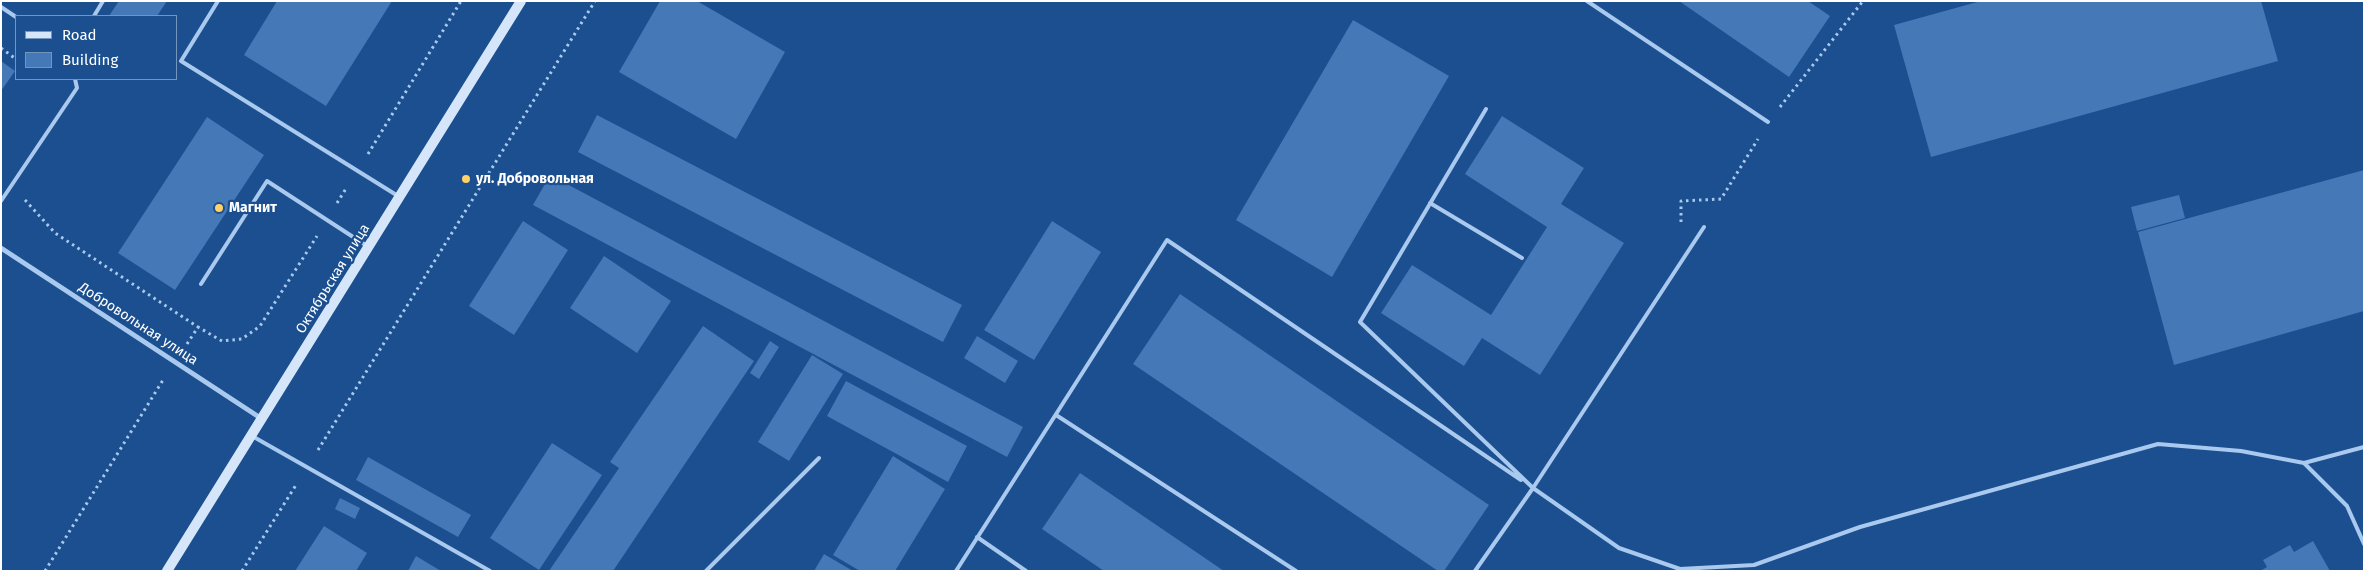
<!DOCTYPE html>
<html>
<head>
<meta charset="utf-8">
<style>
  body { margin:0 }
  #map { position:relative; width:2365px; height:572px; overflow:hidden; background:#1b4f8f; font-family:"Fira Sans",sans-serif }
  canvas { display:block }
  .frame { position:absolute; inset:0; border:2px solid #fff; pointer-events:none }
  .legend { position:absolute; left:15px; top:15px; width:162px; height:65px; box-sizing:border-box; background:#1b4f8f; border:1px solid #7695bc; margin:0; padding:6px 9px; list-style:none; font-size:15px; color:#fff }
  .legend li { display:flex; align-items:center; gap:10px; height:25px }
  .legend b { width:25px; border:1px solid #7695bc }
</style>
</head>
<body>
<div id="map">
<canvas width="2365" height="572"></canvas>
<div class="frame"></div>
<ul class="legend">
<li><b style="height:6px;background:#d6e6fa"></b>Road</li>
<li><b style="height:14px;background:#4478b7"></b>Building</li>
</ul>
</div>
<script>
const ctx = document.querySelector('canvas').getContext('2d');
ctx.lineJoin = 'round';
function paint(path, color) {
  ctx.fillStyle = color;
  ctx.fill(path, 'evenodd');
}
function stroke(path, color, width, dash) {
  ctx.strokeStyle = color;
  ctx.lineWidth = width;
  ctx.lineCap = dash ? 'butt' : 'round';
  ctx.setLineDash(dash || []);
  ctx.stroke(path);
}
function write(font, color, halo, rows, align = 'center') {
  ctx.font = font + ' "Fira Sans",sans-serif';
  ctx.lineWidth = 4.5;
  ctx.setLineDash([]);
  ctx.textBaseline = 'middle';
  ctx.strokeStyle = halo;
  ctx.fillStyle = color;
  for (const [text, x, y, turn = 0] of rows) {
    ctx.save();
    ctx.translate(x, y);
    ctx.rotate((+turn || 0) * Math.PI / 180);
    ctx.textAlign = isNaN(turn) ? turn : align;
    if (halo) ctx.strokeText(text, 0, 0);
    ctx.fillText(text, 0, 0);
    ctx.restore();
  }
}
paint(new Path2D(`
  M119 1H167L157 16H109Z
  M277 1H392L326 106 244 55Z
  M660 1H697L785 52 736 139 619 72Z
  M1679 1H1808L1830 16 1789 77Z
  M1981 1H2261L2278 61 1931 157 1894 25Z
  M1353 20 1449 76 1332 277 1236 220Z
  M1 61 15 71 1 91Z
  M597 115 962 305 943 342 578 152Z
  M1502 116 1584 168 1561 204 1624 243 1540 375 1482 338 1464 366 1381 313 1412 265 1491 315 1547 227 1465 174Z
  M207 117 264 155 175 290 118 253Z
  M2364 170V311L2174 365 2138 232Z
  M550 175 1023 427 1007 457 533 205Z
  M2179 195 2185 218 2137 231 2131 207Z
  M523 221 568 250 514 335 469 306Z
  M1052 221 1101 252 1034 360 984 330Z
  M604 256 671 301 637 353 570 308Z
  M1180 294 1489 505 1444 571H1438L1133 364Z
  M703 326 754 361 613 571H549L619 468 610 462Z
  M977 336 1018 361 1005 383 964 358Z
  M770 341 779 347 759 379 750 373Z
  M812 355 843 374 789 461 758 442Z
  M846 381 967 446 948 482 827 416Z
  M552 443 602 475 539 570 490 538Z
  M893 456 945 489 895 571H860L833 555Z
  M368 457 471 515 458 537 356 480Z
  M1080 473 1224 571H1104L1042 529Z
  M340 498 360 508 355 519 335 509Z
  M324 526 367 553 356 571H295Z
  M2313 541 2330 571H2260L2267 567 2263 560 2290 545 2294 552Z
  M824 554 853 571H814Z
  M416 556 441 571H408Z`), '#4478b7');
stroke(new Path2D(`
  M1 48 16 59
  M1780 107 1863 1
  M368 154 461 1
  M25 200 55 233 198 327
  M337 203 347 187
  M1681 222V201L1721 199 1758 139
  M187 344 198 327 222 341 242 339 260 326 317 236
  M318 450 595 1
  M45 571 163 380
  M242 571 296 485`), '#a9c9ee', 3, [2.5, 4]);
stroke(new Path2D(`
  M218 1 181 61 398 196
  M1587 1 1768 122
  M1 7 16 17
  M94 16 103 1
  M1486 109 1360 322 1533 488 1619 548 1680 569 1754 565 1860 527 2158 444 2241 451 2304 463 2347 506 2364 544
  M1 201 77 88 75 79
  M1430 203 1522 258
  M201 284 267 181 367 246
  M1056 415 1296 571
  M252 436 490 571
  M2304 463 2364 447
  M977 537 1026 571
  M706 571 819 458
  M956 571 1167 240 1521 480
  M1475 571 1533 488 1704 227`), '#a9c9ee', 4);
stroke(new Path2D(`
  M1 248 262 419`), '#a9c9ee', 5);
stroke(new Path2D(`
  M167 571 521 1`), '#d6e6fa', 10);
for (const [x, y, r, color] of [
  [466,179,5,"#ffd166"],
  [219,208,5,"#ffd166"]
]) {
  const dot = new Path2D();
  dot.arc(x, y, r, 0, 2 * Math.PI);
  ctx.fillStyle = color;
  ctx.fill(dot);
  stroke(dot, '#1b4f8f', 2);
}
write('bold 14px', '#fff', '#1b4f8f', [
  ["ул. Добровольная",476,179],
  ["Магнит",229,208]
], 'left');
write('14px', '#fff', '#1b4f8f', [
  ["Октябрьская улица",333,279,-58],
  ["Добровольная улица",138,324,33]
]);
</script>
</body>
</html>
